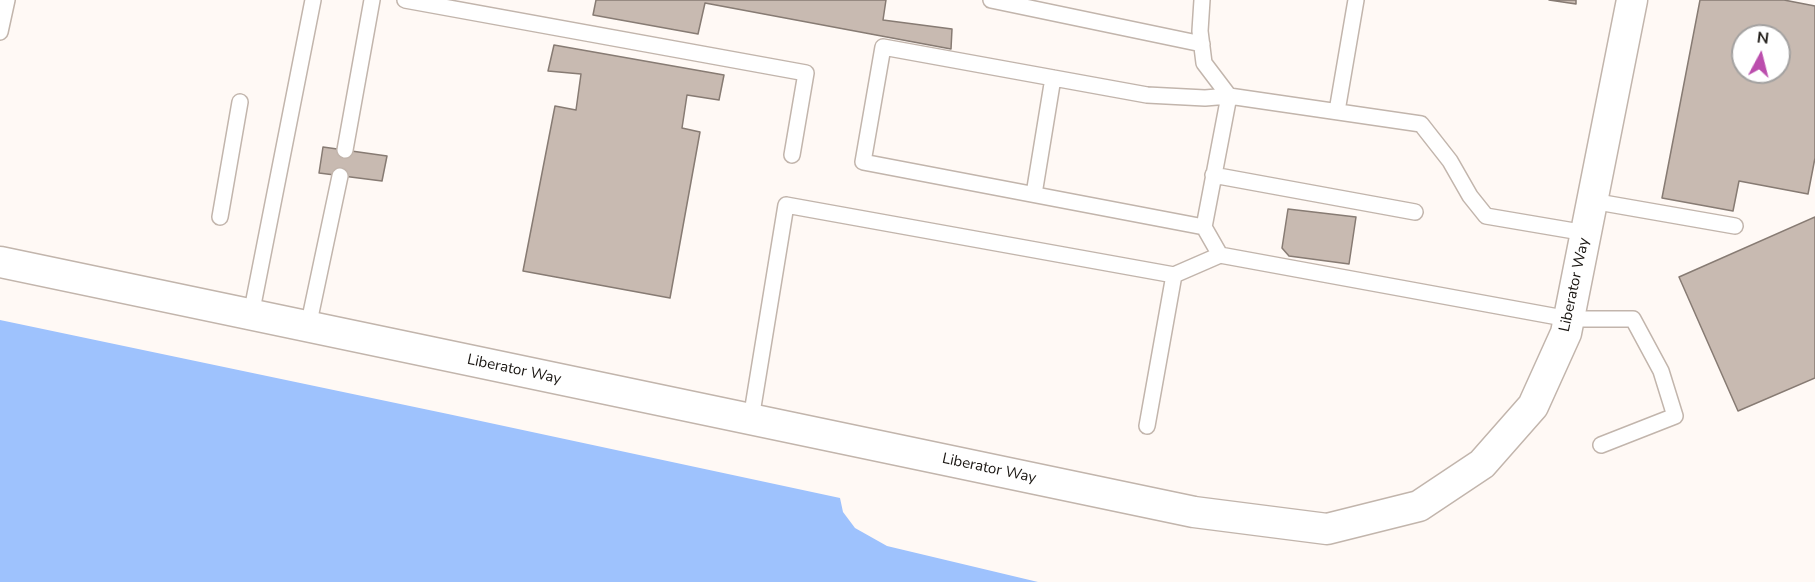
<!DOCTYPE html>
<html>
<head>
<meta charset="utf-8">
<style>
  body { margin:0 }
  #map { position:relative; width:1815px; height:582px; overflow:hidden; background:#fff9f5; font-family:"Nunito Sans",sans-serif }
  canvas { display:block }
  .north { position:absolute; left:1731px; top:24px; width:60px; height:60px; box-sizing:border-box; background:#fff; border:2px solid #a3a1a0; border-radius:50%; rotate:7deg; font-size:16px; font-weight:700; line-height:24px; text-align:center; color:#191511 }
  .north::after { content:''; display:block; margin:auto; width:21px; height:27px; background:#bb4ead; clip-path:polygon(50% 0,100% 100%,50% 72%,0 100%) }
</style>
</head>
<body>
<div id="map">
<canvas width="1815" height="582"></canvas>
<div class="north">N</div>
</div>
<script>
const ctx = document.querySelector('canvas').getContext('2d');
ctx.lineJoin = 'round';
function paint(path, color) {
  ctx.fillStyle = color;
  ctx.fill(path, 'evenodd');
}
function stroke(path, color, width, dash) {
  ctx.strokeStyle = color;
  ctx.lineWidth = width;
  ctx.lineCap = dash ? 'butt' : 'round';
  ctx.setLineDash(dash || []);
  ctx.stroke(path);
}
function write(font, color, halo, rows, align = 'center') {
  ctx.font = font + ' "Nunito Sans",sans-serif';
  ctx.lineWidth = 4.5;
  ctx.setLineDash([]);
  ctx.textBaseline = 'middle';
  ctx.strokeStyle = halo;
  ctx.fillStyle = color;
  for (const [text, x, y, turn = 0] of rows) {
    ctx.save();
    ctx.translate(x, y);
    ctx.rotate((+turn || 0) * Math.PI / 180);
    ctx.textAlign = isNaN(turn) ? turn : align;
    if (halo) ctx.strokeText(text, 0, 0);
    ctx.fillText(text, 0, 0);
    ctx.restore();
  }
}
paint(new Path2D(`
  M0 317 885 501 1301 582H0Z`), '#9ec2fd');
paint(new Path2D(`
  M0 314 885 498 1302 579 1304 582H1038L887 546 855 528 843 512 840 498 448 414 0 320Z
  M1815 420V472L1801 505 1799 529 1804 573 1783 582H1468L1470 579 1787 461 1804 422 1807 424Z`), '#fff9f5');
const building = new Path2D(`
  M596 0H886L883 20 952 29 951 49 705 3 698 34 593 15Z
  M1549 0H1576V4Z
  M1700 0H1784L1815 6V158L1808 194 1739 181 1733 211 1662 198ZM1743 36H1779V72H1743Z
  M554 45 724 75 719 100 687 95 682 128 700 132 670 298 523 271 555 106 576 110 581 74 548 71Z
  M323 147 387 156 382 181 319 173Z
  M1288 209 1356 217 1349 264 1289 256 1282 248Z
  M1815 217V378L1738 411 1679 277Z`);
paint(building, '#c8bab1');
stroke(building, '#877b73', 1.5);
const service = new Path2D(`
  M405 0 806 73 792 155
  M991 0 1202 44
  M1202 0 1200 31 1204 63 1229 96 1204 227
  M0 32 7 0
  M1337 111 1356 0
  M345 150 372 0
  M1213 175 1415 212
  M1034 194 1053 78
  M1592 201 1735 226
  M220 217 240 102
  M1220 255 1204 227 863 162 883 47 1147 95 1205 98 1229 96 1421 124 1450 161 1470 196 1486 216 1586 233
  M251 315 313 0
  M308 327 340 176
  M751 419 786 205 1174 275
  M1147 426 1174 275 1220 255 1569 319H1633L1661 371 1675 416 1601 445`);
const minor = new Path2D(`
  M0 262 1194 512 1327 529 1419 506 1482 464 1533 406 1566 333 1632 0`);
stroke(service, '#c2b5ac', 18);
stroke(minor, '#c2b5ac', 33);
stroke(service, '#fff', 15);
stroke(minor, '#fff', 30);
write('15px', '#191511', '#fff', [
  ["Liberator Way",1575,285,-78],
  ["Liberator Way",514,370,12],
  ["Liberator Way",989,469,12]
]);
</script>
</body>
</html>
